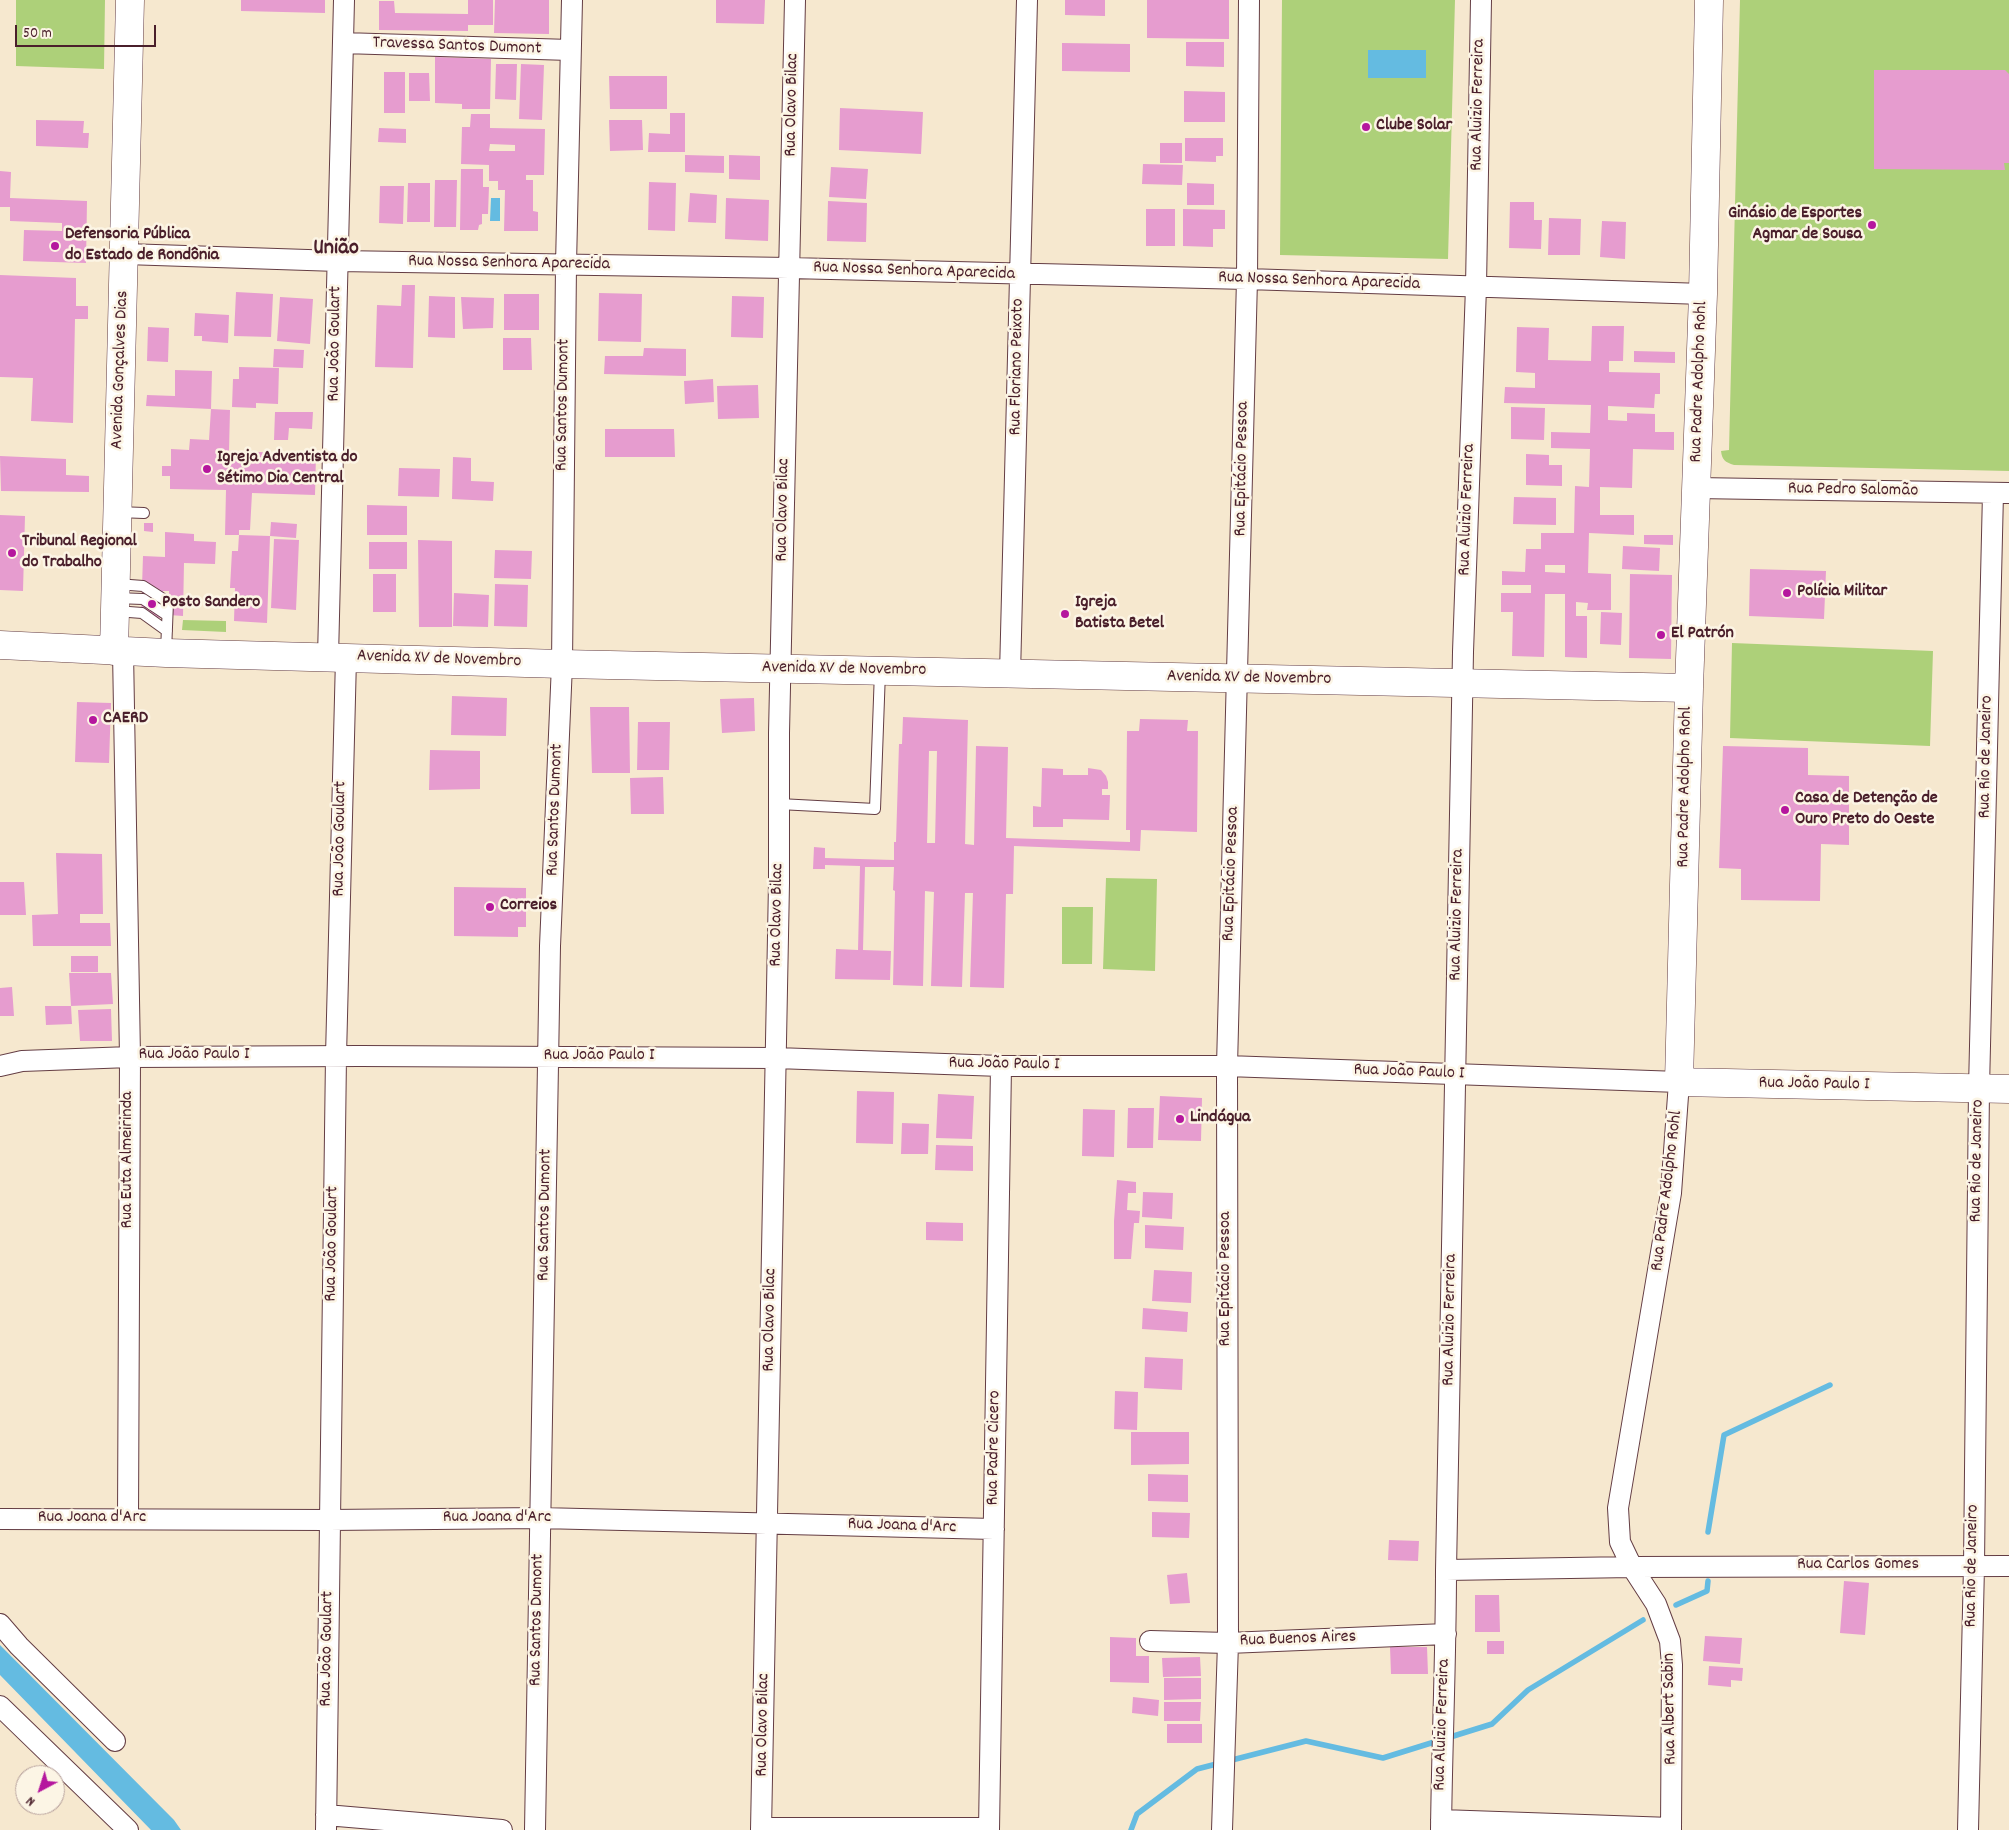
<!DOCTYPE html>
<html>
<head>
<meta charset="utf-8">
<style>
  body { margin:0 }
  #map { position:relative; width:2009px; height:1830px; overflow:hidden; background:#f6e8cf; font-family:Dekko,sans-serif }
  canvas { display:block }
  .north { position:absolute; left:15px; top:1765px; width:50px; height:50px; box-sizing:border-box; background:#fcf5e5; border:1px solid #b59f9b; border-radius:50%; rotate:220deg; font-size:14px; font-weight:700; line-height:20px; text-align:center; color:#4a1f2b }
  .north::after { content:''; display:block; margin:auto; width:18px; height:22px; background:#b5179e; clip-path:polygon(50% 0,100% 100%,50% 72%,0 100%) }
  .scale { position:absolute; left:15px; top:25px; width:141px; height:22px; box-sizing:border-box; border:2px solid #4a1f2b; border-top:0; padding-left:6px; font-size:15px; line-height:18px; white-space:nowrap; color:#4a1f2b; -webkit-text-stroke:4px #fcf5e5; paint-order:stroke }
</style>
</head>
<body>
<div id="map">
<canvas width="2009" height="1830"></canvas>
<div class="north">N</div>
<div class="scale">50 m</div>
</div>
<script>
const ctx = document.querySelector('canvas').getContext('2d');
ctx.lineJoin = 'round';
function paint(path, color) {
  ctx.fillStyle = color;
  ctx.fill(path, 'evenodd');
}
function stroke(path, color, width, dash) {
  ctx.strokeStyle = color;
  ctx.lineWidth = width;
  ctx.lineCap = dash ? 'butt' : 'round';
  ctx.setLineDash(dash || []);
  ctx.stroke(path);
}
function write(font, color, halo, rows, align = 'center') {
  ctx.font = font + ' Dekko,sans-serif';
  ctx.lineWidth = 5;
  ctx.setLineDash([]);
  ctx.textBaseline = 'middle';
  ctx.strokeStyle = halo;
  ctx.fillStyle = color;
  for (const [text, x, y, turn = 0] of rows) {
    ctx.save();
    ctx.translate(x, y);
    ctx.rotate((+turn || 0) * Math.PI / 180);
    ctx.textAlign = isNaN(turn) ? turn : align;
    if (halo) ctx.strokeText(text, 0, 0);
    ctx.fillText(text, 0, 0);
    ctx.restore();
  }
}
paint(new Path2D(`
  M16 0H105L104 69 16 66Z
  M1282 0H1455L1448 259 1280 255Z
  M1740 0H2009V471L1734 465C1725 462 1722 460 1721 451L1729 450Z
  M183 620 226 621V632L182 630Z
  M1732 643 1933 651 1930 746 1730 738Z
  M1106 878 1157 879 1155 971 1103 969Z
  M1062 907H1093L1092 964H1062Z`), '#add079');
paint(new Path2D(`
  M1368 50H1426V78H1368Z
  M491 198H500V221H490Z
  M0 1645 174 1820 181 1830H151L0 1675Z`), '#64bbe1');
stroke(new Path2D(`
  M1708 1532 1724 1435 1830 1385
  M1676 1605 1707 1591 1708 1581
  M1131 1830 1137 1814 1197 1769 1306 1741 1383 1758 1492 1724 1528 1690 1643 1620`), '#64bbe1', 5.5);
paint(new Path2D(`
  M241 0H325V13L241 11Z
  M468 0H493V25H468V31L379 30V1H394L395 13 468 14Z
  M495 0H549V34L494 33Z
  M716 0H765L764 24 716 23Z
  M1065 0H1105V16L1065 15Z
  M1147 0H1229V39L1147 38Z
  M1186 42H1224V67L1186 66Z
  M1062 43 1130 44V72L1062 71Z
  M435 57 491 59 490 109H462V104L435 103Z
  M496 64H517L516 100 495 99Z
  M521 64 544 65 542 120 519 119Z
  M1874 70H2005L2009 74V163H2004L2005 170 1874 169Z
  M384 72H405V113H384Z
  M409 73H429L430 101H409Z
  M609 76H667V109H610Z
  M1184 91 1225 92V122H1184Z
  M840 108 923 112 921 154 839 150Z
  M670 113H685V152H648L649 133 670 134Z
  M471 114H490V128L545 129 544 175H526V180H533V211L538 212V231H504L505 190H498V181H489V165L461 164 462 127H470ZM490 144 515 145V151H489Z
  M36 120 84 121 83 133H89L88 148 36 146Z
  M609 120H642L643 150 610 151Z
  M379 128 406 129V143L378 142Z
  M1185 138H1223V156H1216V162L1185 161Z
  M1160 143H1182V163H1160Z
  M685 155 724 156V173L685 172Z
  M729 155 760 156V180L729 179Z
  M1143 164 1183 165 1182 185 1142 184Z
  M831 167 868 169 866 199 829 197Z
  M461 169H483V187H489L488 214H482V224L479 225 478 230H460Z
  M0 171 11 172 10 198 87 201 86 263 23 261 24 230 62 231V223L10 221V207H0Z
  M435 180H457L456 227H434Z
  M649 182 676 183 675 231 648 230Z
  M408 183H430V222H407Z
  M1187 183 1214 184V205H1187Z
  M380 186H404L403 224 379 223Z
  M690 193 717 195 716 223 688 222Z
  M726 198 769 200 768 241 725 239Z
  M828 201 867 203 866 242 827 241Z
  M1510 202H1534V220H1542L1541 249 1509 248Z
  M1146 209H1175V246H1146Z
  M1183 209 1225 210V229H1213V247L1183 246Z
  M1549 218 1581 219 1580 255H1548Z
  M1602 221 1626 222 1625 259 1600 257Z
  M0 275 76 278V306H88V319H75L73 423 31 421 33 378 0 377Z
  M402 285H415L413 368 375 367 377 305 401 306Z
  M236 292 273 294 271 337 234 336Z
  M599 293 642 294 641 342 598 341Z
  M504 294H539V330H504Z
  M429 296 455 297V338L428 337Z
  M732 296 764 297 763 338 731 337Z
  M280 297 313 299 310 344 277 341Z
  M461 297 494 298 493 328 463 329Z
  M195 313 229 315 228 343 202 341V336H194Z
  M1592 326H1624L1623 361H1609V372L1660 373V394H1655L1654 408 1608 406V420L1627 421V413L1655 414V432H1674V450L1633 449 1632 488 1600 487V515H1634V535L1589 533 1588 573 1611 574V610H1587L1588 603 1576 602V616H1587V658L1565 657V594H1545L1544 657 1512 656 1513 612H1501V593H1531V585H1502V571L1525 572 1526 549H1541V533H1574L1575 486 1589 487 1590 449 1551 448V432L1590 433 1591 405 1504 403 1505 387 1535 388V373L1516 372 1517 327 1549 328 1548 360 1591 361ZM1545 565H1565V573L1545 572Z
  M148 327 169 328 168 362 147 361Z
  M503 338H531L532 370H503Z
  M644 348 686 349V376L604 374 605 356H643Z
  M274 349 304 350 303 368 273 367Z
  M1634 351 1675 352V363L1634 362Z
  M239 367 279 368 278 404 256 403V408L232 407 233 379H239Z
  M175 370 212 371 211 409 230 410 229 451 316 454 315 495 252 493 250 530H239V535H225L226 490 170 489V476H162V466H171V449L189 450 190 439 209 440 211 409 146 406 147 395 175 396Z
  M713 379 714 402 685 404 684 381Z
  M758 385 759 418 718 419 717 386Z
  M1511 407 1545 408 1544 440 1511 439Z
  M275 412H313L312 429 289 428 288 440H274Z
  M605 429H674L675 457H605Z
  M1526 454 1549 455V465H1562V486L1526 485Z
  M0 456 66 459V475L89 476V492L1 491Z
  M453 457 471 458V481L494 482 493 501 452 499Z
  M399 468 440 469 439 497 398 496Z
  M1514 497 1556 498V525L1513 524Z
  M367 505 407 506V535H367Z
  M0 515 25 516 23 591 0 590Z
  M271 522 297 524 296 538 270 536Z
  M144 523H153V532L144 531Z
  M165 532 194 534V541L216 542 215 564 184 563 183 616 169 615V591H163L162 618 141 617 143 556 165 557Z
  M239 535 270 536 267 623 234 621 235 588H230L232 551H238Z
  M1644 535H1673V545L1644 544Z
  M274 539 299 540 296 610 271 608Z
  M418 540 452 541V627H419Z
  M369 542H407V569H369Z
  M1623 546 1660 548 1659 571 1622 569Z
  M495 550 532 551 531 579 494 578Z
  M1750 569 1826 571 1824 619 1749 616Z
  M373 574H396V612H373Z
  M1630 574 1672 575 1671 659 1629 658Z
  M495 584 528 585 527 627 494 626Z
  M454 593 489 595 488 627 453 626Z
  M1601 612 1622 613 1621 645 1600 644Z
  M452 696 507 698 506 736 451 735Z
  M754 698 755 731 722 733 720 699Z
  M77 702 111 703 109 763 75 762Z
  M590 707H629L630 773H592Z
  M903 717 968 720 965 844 974 845 976 746 1008 747 1006 838 1130 842V830H1126L1127 731H1139L1140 719 1188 720 1187 731H1198L1197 832 1141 830 1140 851 1014 846 1013 894H1006L1004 988 970 987 973 893H965L962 987 931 986 934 892 925 891 923 986 893 985 895 891 893 890 894 867H865L863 950 891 951 890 980 835 979 836 949 858 950 860 866 825 865V869H813L814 847 825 848V858L894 860V842H896L899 744H902ZM929 751H937L935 843H927Z
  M638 722H670L669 770H637Z
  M1723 746 1808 748V775L1849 776V845L1821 844 1820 901 1741 900V869L1719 868Z
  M430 750 480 751V789L429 790Z
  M1042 768 1063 769V775H1088V768L1101 770 1106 776 1108 782V789H1102V795H1110L1109 820 1063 819V827H1033V806L1041 807Z
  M663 777 664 814H631L630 778Z
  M56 853 102 854 103 914H80V923H110L111 946H33L32 915 58 914Z
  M0 882H24L26 915H0Z
  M454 887 526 888V927H518V937L454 936Z
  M71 956H98V972H71Z
  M69 973H111L113 1004 71 1006Z
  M12 987 14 1016H0V988Z
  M45 1006H71L72 1024 46 1025Z
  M111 1009 112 1041H80L78 1010Z
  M857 1091 894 1092 893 1144 856 1143Z
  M938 1094 974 1096 972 1139 936 1138Z
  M1160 1096 1202 1098 1201 1141 1158 1140Z
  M1128 1108H1154L1153 1148H1127Z
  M1083 1109 1115 1110 1114 1157 1082 1156Z
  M902 1123 929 1124 928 1154H901Z
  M936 1145 973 1146V1171L935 1170Z
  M1117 1180 1136 1182V1193H1128L1127 1210 1140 1211 1139 1223H1134L1131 1259H1114V1221Z
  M1143 1192 1173 1193 1172 1219 1142 1217Z
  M926 1222 963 1223V1241L926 1240Z
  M1145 1225 1184 1227 1183 1250 1145 1248Z
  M1154 1270 1192 1272 1191 1303 1152 1301Z
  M1143 1308 1188 1312 1187 1332 1142 1329Z
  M1145 1357 1183 1359 1182 1390 1144 1388Z
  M1115 1391 1138 1392 1137 1430 1114 1429Z
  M1131 1432H1189V1464L1131 1465Z
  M1148 1474 1188 1475V1502L1148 1501Z
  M1152 1512 1190 1513 1189 1538 1152 1537Z
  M1389 1540 1419 1541 1418 1561 1388 1560Z
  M1187 1573 1190 1603 1170 1604 1167 1575Z
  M1844 1581 1869 1583 1865 1635 1840 1633Z
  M1475 1595H1499L1500 1632H1475Z
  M1705 1636 1742 1638 1740 1664 1703 1661Z
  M1110 1637 1136 1638V1656H1149V1683L1110 1682Z
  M1487 1641H1504V1654H1487Z
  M1390 1647H1427L1428 1674H1391Z
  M1200 1657 1201 1676 1163 1677 1162 1658Z
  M1709 1666 1743 1668 1742 1681 1731 1680V1687L1708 1685Z
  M1164 1678H1201V1699L1164 1700Z
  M1133 1697 1159 1700 1158 1716 1132 1713Z
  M1164 1702H1201L1200 1721H1164Z
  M1167 1724H1202V1743H1167Z`), '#e69ccf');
const lane = new Path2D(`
  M118 512 144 513
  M117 584 143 586 168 602 166 652
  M115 598 143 599 167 615
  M116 611 142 613 167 631
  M779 804 875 809 880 671`);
const street = new Path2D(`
  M343 43 570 50
  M125 254 338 261 789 268 1247 279 1703 294
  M1696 488 2009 493
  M123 651 130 1057 128 1518
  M328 657 344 0
  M1010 674 1027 0
  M0 1066 22 1061 130 1057 360 1056 776 1058 1001 1066H1227L1679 1082 1671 1193 1618 1508 1620 1542 1632 1567 1656 1604 1670 1641 1672 1665 1671 1830
  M0 1519 329 1520 540 1518 994 1529
  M1446 1570 1632 1567 2009 1566
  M0 1624 19 1646 115 1741
  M1150 1641 1228 1643 1446 1634
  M0 1706 128 1830
  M326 1815 502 1830
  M1441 1820 1671 1828
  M761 1828H989
  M326 1830 336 1056 346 658
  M535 1830 550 946 562 664 566 265 572 0
  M761 1830 779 883V733L795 0
  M989 1830 1001 1066
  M1222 1830 1228 1643 1227 1066 1247 279 1249 0
  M1441 1830C1442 1743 1446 1657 1446 1570L1463 652 1476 287 1481 0
  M1968 1830 1974 1566 1979 1088 1993 493`);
const secondary = new Path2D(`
  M1709 0 1703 294 1689 688 1679 1082 2009 1089
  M0 645 166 653 562 664 1689 688
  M114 651 130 0`);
stroke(lane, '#643d44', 12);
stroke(street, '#643d44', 22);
stroke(secondary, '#643d44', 29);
stroke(lane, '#fff', 10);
stroke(street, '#fff', 20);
stroke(secondary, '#fff', 28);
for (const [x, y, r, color] of [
  [1366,127,5,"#b5179e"],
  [1872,225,5,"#b5179e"],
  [55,246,5,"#b5179e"],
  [207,469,5,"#b5179e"],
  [12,553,5,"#b5179e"],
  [1787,593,5,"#b5179e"],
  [152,604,5,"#b5179e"],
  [1065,614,5,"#b5179e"],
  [1661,635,5,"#b5179e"],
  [93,720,5,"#b5179e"],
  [1785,810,5,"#b5179e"],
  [490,907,5,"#b5179e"],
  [1180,1119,5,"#b5179e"]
]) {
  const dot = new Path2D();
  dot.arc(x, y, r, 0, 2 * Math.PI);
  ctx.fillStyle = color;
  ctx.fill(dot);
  stroke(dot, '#fcf5e5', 2);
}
write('18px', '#4a1f2b', '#fcf5e5', [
  ["Travessa Santos Dumont",457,47,2],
  ["Rua Olavo Bilac",793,105,-89],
  ["Rua Aluizio Ferreira",1479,105,-89],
  ["Rua Nossa Senhora Aparecida",509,264,1],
  ["Rua Nossa Senhora Aparecida",914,272,2],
  ["Rua Nossa Senhora Aparecida",1319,282,2],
  ["Rua João Goulart",336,344,-89],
  ["Rua Floriano Peixoto",1018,367,-89],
  ["Avenida Gonçalves Dias",121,370,-88],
  ["Rua Padre Adolpho Rohl",1700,382,-88],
  ["Rua Santos Dumont",564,405,-89],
  ["Rua Epitácio Pessoa",1243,469,-89],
  ["Rua Pedro Salomão",1853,491,1],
  ["Rua Olavo Bilac",784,510,-89],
  ["Rua Aluizio Ferreira",1468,510,-88],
  ["Avenida XV de Novembro",439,660,2],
  ["Avenida XV de Novembro",844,670,1],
  ["Avenida XV de Novembro",1249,679,1],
  ["Rua Rio de Janeiro",1987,757,-89],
  ["Rua Padre Adolpho Rohl",1686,787,-89],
  ["Rua Santos Dumont",556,810,-88],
  ["Rua João Goulart",341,839,-89],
  ["Rua Epitácio Pessoa",1232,874,-88],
  ["Rua Olavo Bilac",778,915,-89],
  ["Rua Aluizio Ferreira",1458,915,-89],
  ["Rua João Paulo I",194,1056],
  ["Rua João Paulo I",599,1057],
  ["Rua João Paulo I",1004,1065,1],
  ["Rua João Paulo I",1409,1073,2],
  ["Rua João Paulo I",1814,1085,1],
  ["Rua Euta Almeirinda",129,1160,-90],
  ["Rua Rio de Janeiro",1978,1161,-89],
  ["Rua Padre Adolpho Rohl",1668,1191,-83],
  ["Rua Santos Dumont",546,1215,-89],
  ["Rua João Goulart",333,1244,-89],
  ["Rua Epitácio Pessoa",1227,1279,-90],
  ["Rua Olavo Bilac",771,1320,-89],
  ["Rua Aluizio Ferreira",1451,1320,-89],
  ["Rua Padre Cicero",995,1448,-89],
  ["Rua Joana d'Arc",92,1519],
  ["Rua Joana d'Arc",497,1519],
  ["Rua Joana d'Arc",902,1527,2],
  ["Rua Carlos Gomes",1858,1566],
  ["Rua Rio de Janeiro",1973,1566,-89],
  ["Rua Santos Dumont",538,1620,-89],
  ["Rua Buenos Aires",1298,1640,-2],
  ["Rua João Goulart",328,1649,-89],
  ["Rua Albert Sabin",1671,1709,-91],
  ["Rua Olavo Bilac",764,1725,-89],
  ["Rua Aluizio Ferreira",1443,1725,-88]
]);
write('bold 18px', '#4a1f2b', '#fcf5e5', [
  ["Clube Solar",1376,127],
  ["Ginásio de Esportes",1862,215,"right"],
  ["Agmar de Sousa",1862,236,"right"],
  ["Defensoria Pública",65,236],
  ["do Estado de Rondônia",65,257],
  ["Igreja Adventista do",217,459],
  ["Sétimo Dia Central",217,480],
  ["Tribunal Regional",22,543],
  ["do Trabalho",22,564],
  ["Polícia Militar",1797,593],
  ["Posto Sandero",162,604],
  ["Igreja",1075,604],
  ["Batista Betel",1075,625],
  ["El Patrón",1671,635],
  ["CAERD",103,720],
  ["Casa de Detenção de",1795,800],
  ["Ouro Preto do Oeste",1795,821],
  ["Correios",500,907],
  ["Lindágua",1190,1119]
], 'left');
write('bold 22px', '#4a1f2b', '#fcf5e5', [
  ["União",336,250]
]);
</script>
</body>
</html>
